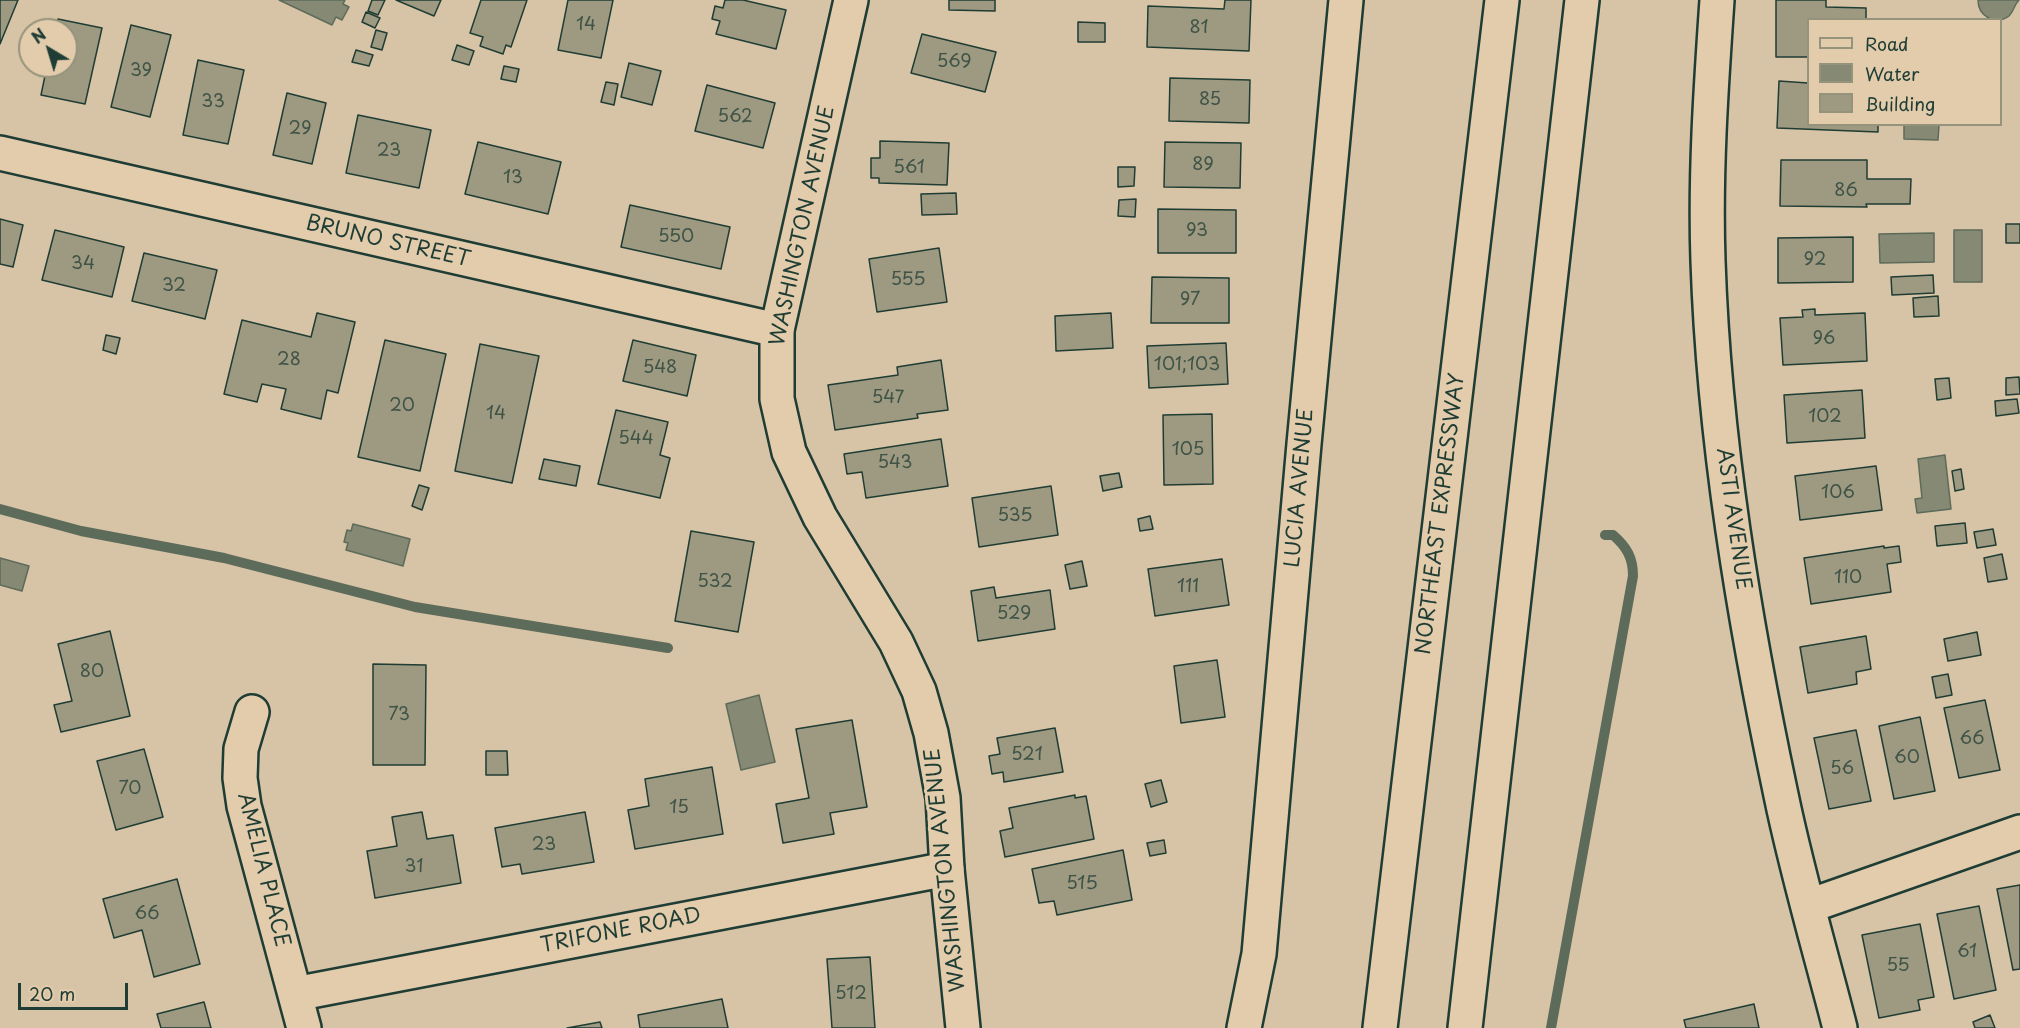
<!DOCTYPE html>
<html>
<head>
<meta charset="utf-8">
<style>
  body { margin:0 }
  #map { position:relative; width:2020px; height:1028px; overflow:hidden; background:#d7c3a5; font-family:"Playpen Sans",sans-serif }
  canvas { display:block }
  .legend { position:absolute; left:1807px; top:18px; width:195px; height:108px; box-sizing:border-box; background:#e3ccac; border:2px solid #95937c; margin:0; padding:8px 10px; list-style:none; font-size:18px; color:#1f3d34 }
  .legend li { display:flex; align-items:center; gap:12px; height:30px }
  .legend b { width:30px; border:2px solid #95937c }
  .north { position:absolute; left:18px; top:18px; width:60px; height:60px; box-sizing:border-box; background:#e3ccac; border:2px solid #95937c; border-radius:50%; rotate:322deg; font-size:16px; font-weight:700; line-height:24px; text-align:center; color:#1f3d34 }
  .north::after { content:''; display:block; margin:auto; width:21px; height:27px; background:#1f3d34; clip-path:polygon(50% 0,100% 100%,50% 72%,0 100%) }
  .scale { position:absolute; left:18px; top:983px; width:110px; height:27px; box-sizing:border-box; border:3px solid #1f3d34; border-top:0; padding-left:8px; font-size:18px; line-height:21px; white-space:nowrap; color:#1f3d34; -webkit-text-stroke:4px #e3ccac; paint-order:stroke }
</style>
</head>
<body>
<div id="map">
<canvas width="2020" height="1028"></canvas>
<ul class="legend">
<li><b style="height:8px;background:#e3ccac"></b>Road</li>
<li><b style="height:16px;background:#868974"></b>Water</li>
<li><b style="height:16px;background:#9e9981"></b>Building</li>
</ul>
<div class="north">N</div>
<div class="scale">20 m</div>
</div>
<script>
const ctx = document.querySelector('canvas').getContext('2d');
ctx.lineJoin = 'round';
function paint(path, color) {
  ctx.fillStyle = color;
  ctx.fill(path, 'evenodd');
}
function stroke(path, color, width, dash) {
  ctx.strokeStyle = color;
  ctx.lineWidth = width;
  ctx.lineCap = dash ? 'butt' : 'round';
  ctx.setLineDash(dash || []);
  ctx.stroke(path);
}
function write(font, color, halo, rows, align = 'center') {
  ctx.font = font + ' "Playpen Sans",sans-serif';
  ctx.lineWidth = 6;
  ctx.setLineDash([]);
  ctx.textBaseline = 'middle';
  ctx.strokeStyle = halo;
  ctx.fillStyle = color;
  for (const [text, x, y, turn = 0] of rows) {
    ctx.save();
    ctx.translate(x, y);
    ctx.rotate((+turn || 0) * Math.PI / 180);
    ctx.textAlign = isNaN(turn) ? turn : align;
    if (halo) ctx.strokeText(text, 0, 0);
    ctx.fillText(text, 0, 0);
    ctx.restore();
  }
}
const water = new Path2D(`
  M279 0H345L343 4 349 7 342 20 336 17 332 25Z
  M1978 0H2019C2014 5 2014 11 2009 16 1995 26 1978 16 1978 0Z
  M1904 125H1939L1938 140 1904 139Z
  M1954 230H1982V282H1954Z
  M1934 233V262L1880 263 1879 234Z
  M1945 455 1951 509 1917 513 1915 499 1922 498 1918 459Z
  M353 524 410 539 403 566 346 550 348 543 344 542 347 530 351 531Z
  M0 558 29 566 22 591 0 585Z
  M759 695 775 762 741 770 726 704Z`);
paint(water, '#868974');
stroke(water, '#5d6b5a', 1.5);
stroke(new Path2D(`
  M0 509 81 531 224 558 415 607 668 648
  M1551 1028 1633 576C1633 558 1627 547 1613 535H1605`), '#5d6b5a', 10);
const building = new Path2D(`
  M0 0H18L0 44Z
  M372 0H385L378 15 368 11Z
  M396 0H441L434 16Z
  M481 0H527L511 47 506 45 503 54 480 46 483 37 470 33Z
  M568 0H613L601 58 558 50Z
  M725 0H743L786 10 776 49 716 34 720 21 712 19 715 6 723 8Z
  M949 0H995V11L949 10Z
  M1225 0H1251L1249 51 1147 47 1148 6 1224 9Z
  M1776 0H1826V7L1866 8V20H1808V57H1776Z
  M366 12 380 18 375 28 362 22Z
  M58 19 102 28 85 104 41 95 47 66H66V30H55Z
  M1078 22 1105 23V42H1078Z
  M131 25 171 35 150 117 111 107Z
  M376 30 387 33 382 50 371 47Z
  M922 34 996 52 985 92 911 73Z
  M457 45 474 51 469 65 452 60Z
  M356 50 373 55 369 66 352 62Z
  M198 60 244 70 228 144 183 135Z
  M629 63 661 71 652 105 621 97Z
  M504 66 519 69 516 82 501 79Z
  M1170 78 1250 80 1249 123 1169 121Z
  M1779 81 1808 83V124H1878V132L1777 128Z
  M606 82 618 84 614 105 601 102Z
  M707 85 775 103 763 148 695 131Z
  M287 93 326 103 312 164 273 155Z
  M358 115 431 130 419 188 346 173Z
  M880 141 949 143 947 185 879 183V178H871V158H880Z
  M478 142 561 162 548 214 465 194Z
  M1165 142 1241 143 1240 188 1164 187Z
  M1781 160H1867V179H1911L1910 204H1866L1867 207 1780 206Z
  M1118 167H1135L1134 186 1118 187Z
  M956 193 957 214 922 215 921 194Z
  M1136 199 1135 217 1118 216 1119 200Z
  M630 205 730 227 721 269 621 247Z
  M1158 209 1236 210V253H1158Z
  M0 219 23 225 13 267 0 264Z
  M2006 224H2020V243H2006Z
  M55 230 124 247 112 297 42 280Z
  M1853 237V282L1778 283V238Z
  M939 248 947 302 877 312 869 259Z
  M144 253 217 270 205 319 132 301Z
  M1933 275 1934 293 1892 295 1891 277Z
  M1152 277 1229 278V323H1151Z
  M1938 296 1939 316 1914 317 1913 298Z
  M1815 309V315L1865 313 1867 361 1783 365 1780 318 1803 317 1802 310Z
  M317 313 355 322 338 393 327 390 321 419 281 409 286 389 262 384 257 402 224 394 242 320 311 337Z
  M1111 313 1113 348 1056 351 1055 316Z
  M106 335 120 338 116 354 103 350Z
  M385 340 446 354 420 471 358 457Z
  M633 340 696 355 687 396 623 381Z
  M1226 343 1228 384 1149 388 1147 346Z
  M480 344 539 356 512 483 455 471Z
  M941 360 948 410 917 414 918 418 835 430 828 385 898 375 897 367Z
  M2019 377 2020 394 2006 395V378Z
  M1949 378 1951 398 1937 400 1935 379Z
  M1862 390 1865 438 1787 443 1784 395Z
  M2017 399 2019 413 1996 416 1995 401Z
  M616 410 668 422 660 455 670 458 660 498 598 484Z
  M1212 414 1213 484 1164 485 1163 415Z
  M941 439 948 486 866 498 862 472 847 474 844 454Z
  M544 459 580 466 576 486 539 479Z
  M1876 466 1882 510 1800 520 1795 476Z
  M1961 469 1964 489 1955 491 1952 471Z
  M1119 473 1122 487 1103 491 1100 476Z
  M419 485 429 488 422 510 412 506Z
  M1051 486 1058 535 979 547 972 498Z
  M1150 516 1153 529 1140 531 1138 519Z
  M1965 523 1967 543 1937 546 1935 526Z
  M1993 529 1996 545 1977 548 1974 532Z
  M691 531 754 542 738 632 675 621Z
  M1884 546V548L1899 546 1901 562 1887 564 1891 592 1811 604 1804 558Z
  M2002 554 2007 579 1988 582 1984 558Z
  M1222 559 1229 605 1155 616 1148 569Z
  M1082 561 1087 586 1070 589 1065 565Z
  M994 587 996 598 1050 590 1055 629 978 641 971 591Z
  M110 631 130 716 61 732 54 705 72 701 58 644Z
  M1977 632 1981 655 1948 661 1944 639Z
  M1866 636 1871 669 1856 672 1857 684 1808 693 1800 647Z
  M1217 660 1225 717 1181 723 1174 666Z
  M373 664 426 665 425 765H373Z
  M1948 674 1952 695 1936 698 1932 677Z
  M1985 700 2000 770 1959 778 1944 708Z
  M1920 717 1935 791 1894 799 1879 726Z
  M852 720 867 807 830 813 834 834 783 843 776 804 809 798 796 729Z
  M1055 728 1063 772 1004 782 1003 772 992 774 989 756 1000 754 997 738Z
  M1856 730 1871 801 1829 809 1814 738Z
  M144 749 163 817 116 830 97 761Z
  M486 751H507L508 775H486Z
  M712 767 723 834 635 849 628 810 649 806 645 779Z
  M1161 780 1167 802 1151 807 1145 784Z
  M1075 795V798L1086 796 1094 839 1005 857 1000 831 1013 828 1009 808Z
  M422 812 427 839 453 835 461 883 375 898 367 851 397 846 392 817Z
  M585 812 594 862 522 874 520 864 502 867 495 828Z
  M1164 840 1166 853 1150 856 1147 843Z
  M1123 850 1132 900 1057 915 1054 901 1039 903 1032 869Z
  M177 879 200 964 154 977 142 930 114 938 103 899Z
  M2020 885V969L2013 970 1997 889Z
  M1979 906 1996 990 1954 999 1937 914Z
  M1920 924 1934 997 1918 1000 1920 1010 1879 1018 1862 935Z
  M870 957 875 1028H832L827 959Z
  M722 999 728 1028H640L638 1015Z
  M204 1002 211 1028H161L157 1014Z
  M1754 1004 1759 1028H1686L1684 1020Z
  M1990 1015 1995 1028H1975L1973 1022Z
  M600 1022 602 1028H567Z`);
paint(building, '#9e9981');
stroke(building, '#1f3d34', 1.5);
const street = new Path2D(`
  M1717 0C1711 87 1705 174 1708 261 1714 440 1744 620 1781 795 1797 873 1820 950 1840 1028
  M0 153 777 330
  M252 712 241 749 240 778 244 806 304 1028
  M1809 906 2020 832
  M295 994 947 869
  M1244 1028 1259 954 1304 444 1346 0`);
const secondary = new Path2D(`
  M851 0 777 330V399L789 452 820 517 896 642 919 691 931 733 943 798 947 869 963 1028`);
const highway = new Path2D(`
  M1380 1028 1502 0
  M1465 1028 1582 0`);
stroke(street, '#1f3d34', 38);
stroke(secondary, '#1f3d34', 38);
stroke(highway, '#1f3d34', 38);
stroke(street, '#e3ccac', 33);
stroke(secondary, '#e3ccac', 33);
stroke(highway, '#e3ccac', 33);
write('18px', '#3f5447', null, [
  ["14",586,25],
  ["81",1199,28],
  ["569",954,62],
  ["39",141,71],
  ["85",1210,100],
  ["33",213,102],
  ["562",735,117],
  ["29",300,129],
  ["23",389,151],
  ["89",1203,165],
  ["561",909,168],
  ["13",513,178],
  ["86",1846,191],
  ["93",1197,231],
  ["550",676,237],
  ["92",1815,260],
  ["34",83,264],
  ["555",908,280],
  ["32",174,286],
  ["97",1190,300],
  ["96",1824,339],
  ["28",289,360],
  ["101;103",1187,365],
  ["548",660,368],
  ["547",888,398],
  ["20",402,406],
  ["14",496,414],
  ["102",1825,417],
  ["544",636,439],
  ["105",1188,450],
  ["543",895,463],
  ["106",1838,493],
  ["535",1015,516],
  ["110",1848,578],
  ["532",715,582],
  ["111",1188,587],
  ["529",1014,614],
  ["80",92,672],
  ["73",399,715],
  ["66",1972,739],
  ["521",1027,755],
  ["60",1907,758],
  ["56",1842,769],
  ["70",130,789],
  ["15",679,808],
  ["23",544,845],
  ["31",414,867],
  ["515",1082,884],
  ["66",147,914],
  ["61",1967,952],
  ["55",1898,966],
  ["512",851,994]
]);
write('21px', '#1f3d34', '#e3ccac', [
  ["WASHINGTON AVENUE",803,226,-78],
  ["BRUNO STREET",388,242,13],
  ["LUCIA AVENUE",1300,488,-85],
  ["NORTHEAST EXPRESSWAY",1441,514,-83],
  ["ASTI AVENUE",1733,519,82],
  ["AMELIA PLACE",263,870,76],
  ["WASHINGTON AVENUE",946,870,-96],
  ["TRIFONE ROAD",621,931,-11]
]);
</script>
</body>
</html>
